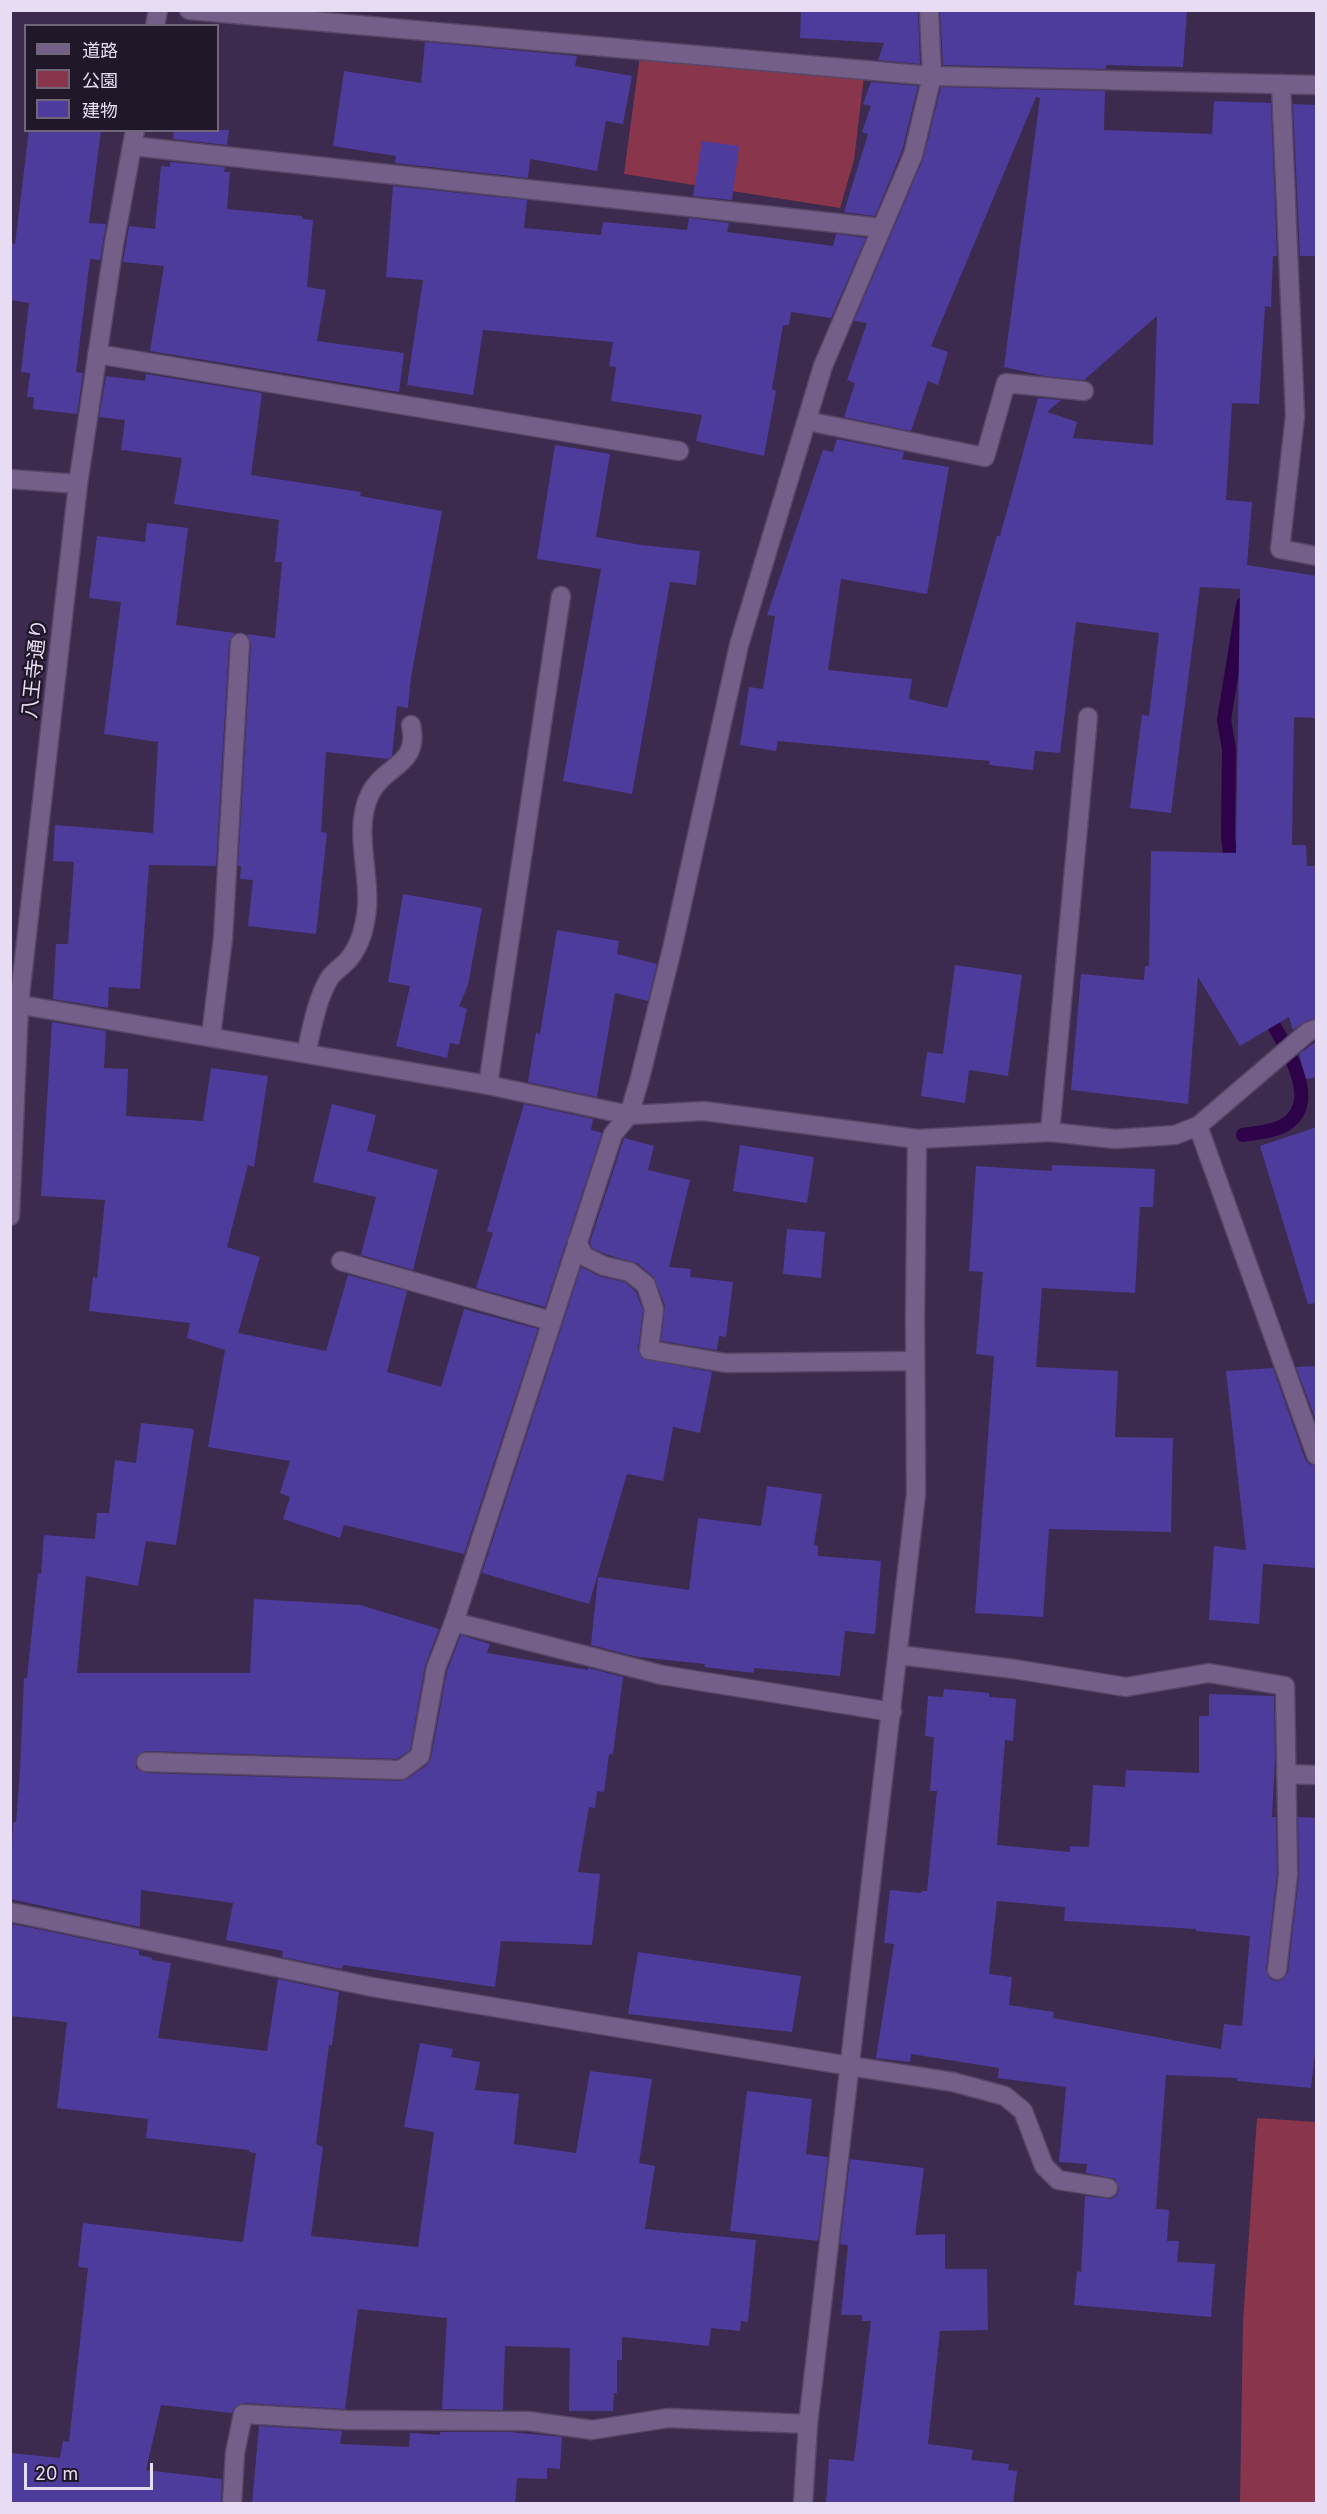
<!DOCTYPE html>
<html>
<head>
<meta charset="utf-8">
<style>
  body { margin:0 }
  #map { position:relative; width:1327px; height:2514px; overflow:hidden; background:#3d2a4f; font-family:Inter,"Noto Sans JP",sans-serif }
  canvas { display:block }
  .frame { position:absolute; inset:0; border:12px solid #e7dcf4; pointer-events:none }
  .legend { position:absolute; left:24px; top:24px; width:195px; height:108px; box-sizing:border-box; background:#201828; border:2px solid #70667a; margin:0; padding:8px 10px; list-style:none; font-size:18px; color:#e7dcf4 }
  .legend li { display:flex; align-items:center; gap:12px; height:30px }
  .legend b { width:30px; border:2px solid #70667a }
  .scale { position:absolute; left:24px; top:2463px; width:129px; height:27px; box-sizing:border-box; border:3px solid #e7dcf4; border-top:0; padding-left:8px; font-size:18px; line-height:21px; white-space:nowrap; color:#e7dcf4; -webkit-text-stroke:4px #201828; paint-order:stroke }
</style>
</head>
<body>
<div id="map">
<canvas width="1327" height="2514"></canvas>
<div class="frame"></div>
<ul class="legend">
<li><b style="height:8px;background:#735f88"></b>道路</li>
<li><b style="height:16px;background:#89364c"></b>公園</li>
<li><b style="height:16px;background:#4d3c9b"></b>建物</li>
</ul>
<div class="scale">20 m</div>
</div>
<script>
const ctx = document.querySelector('canvas').getContext('2d');
ctx.lineJoin = 'round';
function paint(path, color) {
  ctx.fillStyle = color;
  ctx.fill(path, 'evenodd');
}
function stroke(path, color, width, dash) {
  ctx.strokeStyle = color;
  ctx.lineWidth = width;
  ctx.lineCap = dash ? 'butt' : 'round';
  ctx.setLineDash(dash || []);
  ctx.stroke(path);
}
function write(font, color, halo, rows, align = 'center') {
  ctx.font = font + ' Inter,"Noto Sans JP",sans-serif';
  ctx.lineWidth = 5;
  ctx.setLineDash([]);
  ctx.textBaseline = 'middle';
  ctx.strokeStyle = halo;
  ctx.fillStyle = color;
  for (const [text, x, y, turn = 0] of rows) {
    ctx.save();
    ctx.translate(x, y);
    ctx.rotate((+turn || 0) * Math.PI / 180);
    ctx.textAlign = isNaN(turn) ? turn : align;
    if (halo) ctx.strokeText(text, 0, 0);
    ctx.fillText(text, 0, 0);
    ctx.restore();
  }
}
paint(new Path2D(`
  M640 55 864 76 854 160 840 208 624 174Z
  M1257 2118 1316 2122V2503H1240L1243 2321Z`), '#89364c');
stroke(new Path2D(`
  M1232 871 1228 837 1229 749 1224 720 1243 604
  M1243 1135C1256 1133 1271 1132 1283 1126 1327 1102 1280 1040 1266 1011`), '#2e0249', 14);
paint(new Path2D(`
  M801 10H918L920 64 878 60 884 43 800 38Z
  M940 10H1187L1183 67 1106 65V69L943 65Z
  M425 42 577 56 575 66 632 76 623 124 606 121 597 171 530 159 528 178 395 163 396 156 333 146 344 71 421 83Z
  M871 82 918 86 902 151 875 216 844 212 868 134 862 132 871 106 863 104Z
  M941 87 1105 91 1104 130 1212 134 1214 101 1271 103 1277 256H1273L1271 307 1265 306 1259 404 1232 403 1226 500 1252 502 1247 565 1317 576V718L1294 717 1292 845H1306L1307 866H1317V1018L1304 1022 1293 1030 1289 1017 1240 1046 1198 977 1188 1104 1071 1090 1081 974 1144 980 1145 966H1149L1151 851 1236 853 1240 589 1200 587 1171 813 1130 808 1142 715 1149 716 1159 633 1076 622 1060 753 1035 751 1033 770 989 765 990 761 778 741 776 751 740 745 749 687 763 689 775 616 767 615 823 450 833 452 837 439 904 452 902 459 949 467 927 594 841 579 828 670 912 679 909 699 947 708 997 536H1000L1038 398 1061 400 1047 412 1077 422 1073 438 1153 445 1157 316 1084 380 1044 376 1004 367 1040 98 1036 97 931 346 948 352 938 385 928 381 911 431 844 417 855 383 847 380 867 323 854 321 923 159Z
  M1293 104 1317 105V256H1300Z
  M29 130H101L89 223 106 224 100 260 90 259 76 372 83 373 77 414 33 409 34 397H27L30 373 21 372 29 303 10 300V243L15 244Z
  M174 130H229L227 145 173 139Z
  M702 141 739 146 732 200 693 196Z
  M170 162 225 167 224 172H230L227 209 302 216V219L313 220 307 287 326 290 317 341 404 353 399 392 150 351 164 266 123 262 129 226 155 229 161 166 170 167Z
  M393 186 527 200 524 228 601 235 603 222 687 230 689 218 729 223 727 232 833 246 836 234 866 238 831 318 791 312 789 325H783L772 389 776 391 764 456 696 441 702 415 611 401 616 367 609 366 613 342 483 330 473 395 407 385 423 280 386 277Z
  M146 374 262 393 251 475 361 492 360 496 442 511 411 677 408 708 397 706 392 756 388 759 326 752 321 832 327 833 316 934 248 926 253 880 240 879 241 866H238L251 644 247 634 275 638 282 562H275L279 520 174 504 182 458 121 450 125 420 99 417 106 376 145 381Z
  M555 445 610 454 596 537 641 545 700 551 696 585 670 582 632 794 563 781 601 569 537 559Z
  M147 523 188 528 176 625 235 633 229 642 216 866 149 865 140 989 109 987 108 1008 53 999 56 944H68L74 862 53 861 55 825 153 833 158 742 104 734 121 602 89 598 97 536 145 542Z
  M403 894 482 908 468 985 459 1006 467 1009 459 1045 450 1043 447 1058 396 1046 410 986 388 982Z
  M557 930 619 941 617 954 657 964 648 1001 615 993 597 1097 528 1082 536 1033 540 1034Z
  M955 965 1022 975 1008 1076 969 1070 965 1103 921 1096 927 1052 943 1054Z
  M52 1022 106 1031 104 1068 128 1069 126 1116 203 1121 211 1068 268 1076 254 1167 248 1165 227 1247 260 1257 238 1333 326 1351 348 1275 407 1291 387 1372 441 1387 464 1309 538 1329 464 1554 344 1525 340 1538 283 1519 290 1497 280 1493 290 1461 208 1447 225 1350 187 1338 190 1323 89 1311 93 1277 97 1278 105 1200 41 1196Z
  M1317 1041V1077L1306 1079 1299 1054Z
  M332 1104 376 1115 367 1151 438 1170 413 1270 361 1255 376 1197 313 1182Z
  M524 1104 593 1119 591 1130 602 1133 545 1307 476 1288 493 1233 487 1231Z
  M1317 1127V1303L1308 1304 1260 1146Z
  M624 1138 654 1146 648 1170 690 1180 669 1267 691 1269 690 1277 733 1282 726 1337 719 1336 717 1350 661 1341 665 1306 654 1277 637 1263 608 1255 592 1248 590 1242Z
  M740 1145 814 1157 807 1203 733 1191Z
  M1052 1165 1155 1169 1153 1207H1140L1135 1293 1042 1288 1036 1367 1118 1371 1115 1437 1173 1438 1171 1532 1049 1529 1043 1617 975 1613 994 1356 976 1354 983 1272 969 1271 976 1166 1052 1171Z
  M787 1229 825 1232 821 1278 783 1274Z
  M581 1267 601 1277 625 1282 636 1292 643 1310 638 1349 642 1358 712 1372 700 1433 673 1427 663 1481 627 1474 589 1604 482 1573Z
  M1317 1366V1423L1296 1367Z
  M1273 1368 1305 1459 1309 1464 1317 1466V1568L1263 1564 1259 1624 1209 1620 1214 1546 1246 1550 1226 1371Z
  M141 1423 194 1429 176 1545 146 1541 138 1586 86 1576 77 1673H250L254 1599 360 1605 439 1629 425 1666 410 1750 397 1759 146 1751 136 1757V1768L146 1773 401 1781 407 1779 427 1765 431 1758 447 1671 461 1635 490 1644 487 1653 588 1670V1668L623 1677 613 1754H609L604 1792 597 1791 595 1808 589 1807 578 1872 600 1874 592 1945 501 1941 495 1987 343 1965 342 1969 282 1957 283 1951 226 1940 233 1903 141 1890 140 1927 10 1899 13 1822H16L20 1770 24 1678H27L38 1573 41 1574 44 1535 95 1539 97 1513H109L115 1460 136 1463Z
  M767 1486 822 1494 814 1545 818 1546V1556L881 1561 875 1634 845 1631 840 1676 754 1668V1673L704 1667 705 1664 638 1657 591 1645 598 1577 689 1590 698 1518 761 1526Z
  M944 1689 989 1693V1697L1016 1699 1013 1741 1005 1740 997 1845 1070 1852V1846L1089 1847 1093 1785 1125 1787 1126 1770 1199 1773V1716H1209V1694L1274 1696 1275 1759 1272 1817H1276L1277 1874 1266 1969 1270 1979 1276 1981 1282 1980 1288 1972 1299 1876 1298 1817 1317 1818V2036L1311 2088 1237 2081V2078L1166 2075 1156 2209 1169 2210 1167 2241H1179L1177 2262 1215 2264 1211 2317 1074 2305 1077 2271 1081 2272 1085 2196 1111 2199 1117 2195 1119 2189 1115 2179 1086 2173 1087 2164 1059 2162 1066 2087 998 2078 999 2068 911 2054 910 2062 876 2058 894 1944 884 1943 890 1890 921 1893 922 1891H927L937 1791H930L934 1737 925 1736 928 1696 943 1697ZM997 1901 1065 1907 1064 1921 1196 1929V1931L1250 1936 1242 2026 1224 2024 1221 2049 1053 2018 1054 2012 1009 2005 1012 1977 989 1974Z
  M12 1924 139 1950V1955L152 1958V1960L171 1963 158 2038 267 2051 278 1979 339 1992 332 2045H329L316 2144 323 2147 311 2236 418 2247 434 2132 404 2127 420 2043 453 2049 451 2057 480 2062 475 2090 519 2094 514 2144 576 2153 590 2071 652 2079 639 2163 655 2166 645 2229 756 2240 748 2322 741 2321 740 2331 711 2328 709 2346 622 2337V2360H617V2393H614L613 2411H569L570 2348 505 2346 503 2410 442 2409 447 2318 358 2309 345 2409 244 2403 235 2407 232 2413 161 2405 146 2470 222 2479 221 2504H10V2453L60 2458 63 2441 69 2442 88 2268 78 2267 83 2223 243 2242 256 2153 249 2152V2150L146 2138 148 2119 57 2108 67 2022 10 2016Z
  M638 1952 801 1976 792 2032 628 2014Z
  M747 2091 812 2099 806 2154 828 2157 818 2241 730 2231Z
  M850 2159 924 2168 915 2235 945 2234V2269H987L988 2330 940 2331 928 2444 973 2450 971 2460 1009 2464 1008 2470 1017 2471 1013 2504H826L829 2459 854 2461 871 2321H862V2315H841L848 2245 840 2244Z
  M259 2426 342 2431 340 2444 409 2447 410 2433 440 2435V2432H509L562 2437 560 2469 547 2468V2479L517 2478 515 2504H252Z`), '#4d3c9b');
const service = new Path2D(`
  M807 421 985 457 1006 383 1084 391
  M211 1036 223 938 240 643
  M306 1053C312 1029 316 1001 329 979 334 971 343 966 349 959 361 944 365 927 367 908 370 871 353 829 370 794 385 764 420 766 411 725
  M1050 1132 1088 717
  M577 1242 584 1256 604 1266 630 1272 646 1285 654 1309 649 1350 726 1363 915 1361
  M341 1261 551 1321
  M850 2066 953 2082 1005 2096 1023 2111 1044 2166 1058 2180 1108 2188
  M232 2504 235 2453 243 2414 347 2420 528 2421 592 2430 668 2418 808 2424`);
const minor = new Path2D(`
  M189 10 932 76 1316 85
  M1281 84 1295 416 1280 549 1316 556
  M132 146 882 228
  M97 354 679 451
  M10 479 78 484
  M10 1003 488 1085 629 1115 704 1111 917 1139 1050 1132 1115 1139 1175 1135 1198 1126 1308 1032 1316 1029
  M488 1085 561 596
  M1198 1126 1316 1455
  M454 1622 662 1675 892 1712
  M899 1655 1014 1669 1126 1687 1209 1673 1285 1686 1288 1875 1277 1970
  M146 1762 401 1770 420 1756 436 1668 454 1622 613 1134 629 1115 640 1078 672 949 739 645 823 366 913 155 932 76 929 10
  M1286 1774 1316 1775
  M10 1912 372 1987 850 2066
  M803 2504 808 2424 916 1494 915 1318 917 1139`);
const tertiary = new Path2D(`
  M155 26 158 10
  M10 1216 19 1004 78 484 114 244 135 130`);
stroke(service, '#574666', 21);
stroke(minor, '#574666', 21);
stroke(tertiary, '#574666', 21);
stroke(service, '#735f88', 18);
stroke(minor, '#735f88', 18);
stroke(tertiary, '#735f88', 18);
write('20px', '#e7dcf4', '#201828', [
  ["八王寺通り",35,669,-84]
]);
</script>
</body>
</html>
